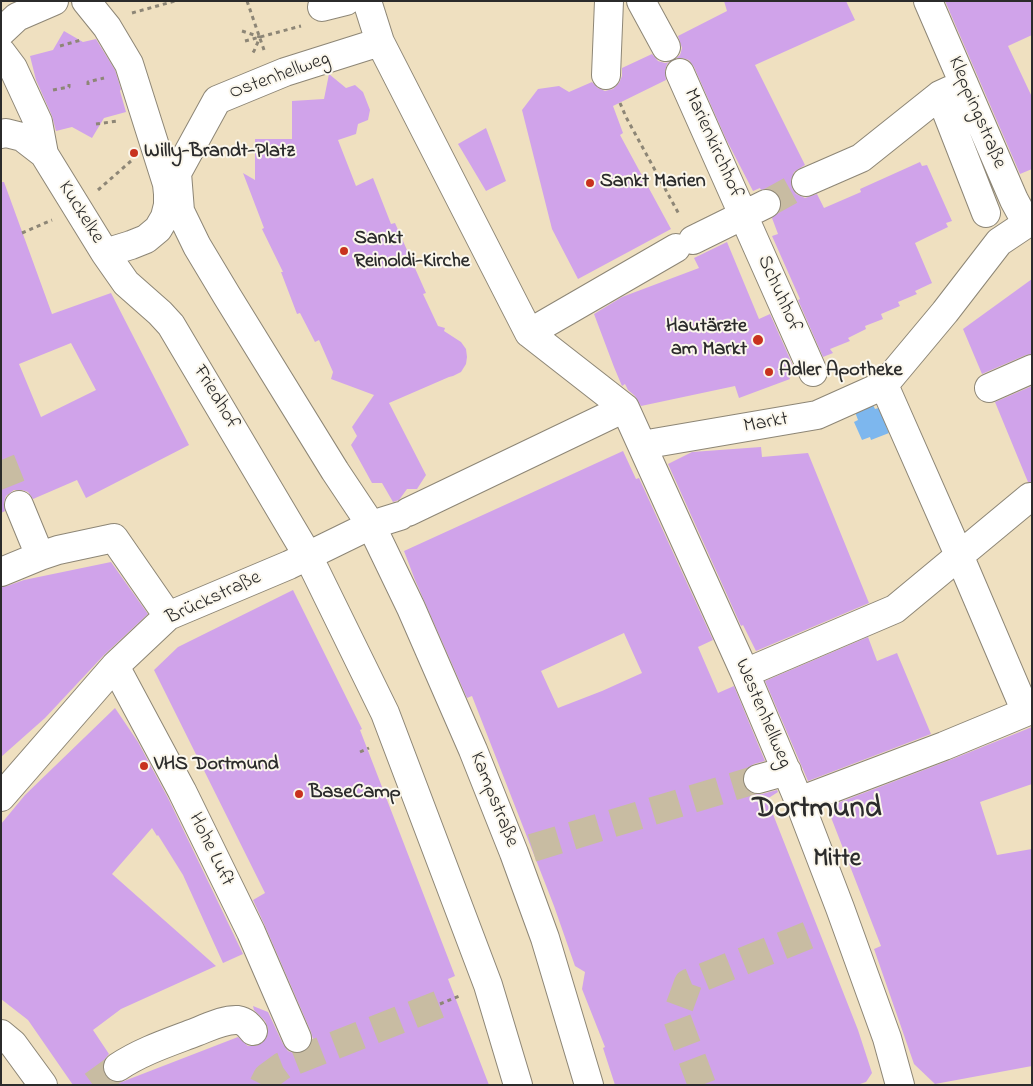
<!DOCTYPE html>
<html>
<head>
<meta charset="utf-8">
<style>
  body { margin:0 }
  #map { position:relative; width:1033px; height:1086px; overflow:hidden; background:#efe0c0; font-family:"Indie Flower",sans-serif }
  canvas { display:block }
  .frame { position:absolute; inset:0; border:2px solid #2b2b2b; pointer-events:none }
</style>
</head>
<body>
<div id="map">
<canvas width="1033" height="1086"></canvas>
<div class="frame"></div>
</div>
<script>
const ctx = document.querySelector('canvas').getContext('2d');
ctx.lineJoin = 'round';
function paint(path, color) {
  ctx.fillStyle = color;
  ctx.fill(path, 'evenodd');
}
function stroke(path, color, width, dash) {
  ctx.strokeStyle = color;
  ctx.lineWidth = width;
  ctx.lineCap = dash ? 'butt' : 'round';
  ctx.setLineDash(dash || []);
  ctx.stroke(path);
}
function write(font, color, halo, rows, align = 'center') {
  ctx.font = font + ' "Indie Flower",sans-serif';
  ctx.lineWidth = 4;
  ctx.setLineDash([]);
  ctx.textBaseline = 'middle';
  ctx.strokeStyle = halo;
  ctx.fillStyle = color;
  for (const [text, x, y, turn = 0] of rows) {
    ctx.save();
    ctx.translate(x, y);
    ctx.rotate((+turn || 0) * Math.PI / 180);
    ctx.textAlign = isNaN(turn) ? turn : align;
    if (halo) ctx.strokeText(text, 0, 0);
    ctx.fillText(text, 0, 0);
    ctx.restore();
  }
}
paint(new Path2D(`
  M873 405 875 409 882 407 890 425 886 426 889 433 871 440 870 437 862 440 854 422 858 420 855 412Z`), '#7db7ee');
paint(new Path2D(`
  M724 1H846L855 20 755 65 805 165 794 172 791 180 792 188 796 194 805 198 817 194 824 208 861 192 860 189 920 162 922 166 927 165 952 221 946 223 948 227 915 243 932 283 915 291 917 294 898 302 900 306 881 314 883 319 865 326 866 329 848 338 850 341 830 349 833 353 823 357 798 300 800 299 772 236 778 234 772 218 779 212 782 206 780 198 775 191 768 188 761 190 760 188 753 191 726 139 694 67 689 60 682 58H676L680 55 682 48 678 36 727 11Z
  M945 1H1032V35L1008 46 1032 97V169L1020 174Z
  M64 31 83 42 96 39 115 70 121 89 120 91 126 112 104 118 92 138 72 127 56 131 52 116 36 80 30 56 53 50Z
  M652 54 658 61 665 63 670 62 667 64 665 71 666 80 613 106 623 133 620 135 671 229 578 279 552 229 522 110 538 89 559 86 569 92 592 82 598 88 605 91 613 89 619 83 622 76V68Z
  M329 74 346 88 355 85 363 92 370 110 368 120 358 124 356 134 338 140 356 186 373 178 391 224 395 223 426 293 423 294 438 326 445 328 444 331 461 342 466 349 467 357 466 364 461 372 453 376 449 377 389 403 426 475 417 489H407L399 500 393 502 382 483H372L351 445 357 436 352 427 374 395 331 379 333 372 319 340 315 342 300 313 297 314 281 272H283L262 229 264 228 243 173 255 180V139H292V101L324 99Z
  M486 128 506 181 486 191 458 144Z
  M1 182H4L52 314 111 293 189 445 86 498 77 480 33 499 28 492 22 490H14L6 496 4 503 5 511 1 513ZM71 343 96 390 41 417 19 364Z
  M727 242 759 319 770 314 795 370 787 374 790 379 739 398 735 386 641 406 635 396 628 390 625 384 622 386 614 367 594 314 622 297 699 268 694 258Z
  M1032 279V354L1026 355 982 374 963 329Z
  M1032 386V482H1028L995 402Z
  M761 447 762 457 808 453 869 603 756 651 743 625 741 626 668 464 692 452Z
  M623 451 636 479 639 478 713 640 698 647 718 693 734 686 765 761 754 764 747 768 743 776V784L747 790 755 794H762L777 790 778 792 767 799 858 1030 872 1073 866 1082 857 1085H615L603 1048 605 1047 582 989 585 972 575 966 554 906 472 696 467 698 415 580 404 551ZM624 633 642 673 602 691 558 708 541 671Z
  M111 562 148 614 104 655 45 718 1 757V587L7 586 24 580Z
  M293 590 362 729 360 730 455 976 448 979 489 1085H73L28 1020 1 999V824L25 795 115 708 138 742 168 798 243 954 223 963 183 875 158 835 157 836 152 828 112 874 216 966 121 1009 93 1030 109 1054 105 1059 102 1067 105 1075 110 1080 119 1083 238 1037 248 1046H256L262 1043 267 1037 268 1028 265 1021 254 1010 253 1006 268 1012 283 1044 288 1051 296 1054 303 1052 310 1047 313 1039 311 1032 265 926 253 900 265 893 154 670 178 647Z
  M868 637 877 661 897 653 931 734 808 781 765 681Z
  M1032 727V784L980 802 997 855 1032 849V1066L935 1084 914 1064 874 949 881 946 827 807 950 760Z`), '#d0a3ea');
stroke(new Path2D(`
  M766 204 806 182
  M1 460 19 505
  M532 848 758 779
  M93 1085 118 1067
  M263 1085 267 1077 282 1066 440 1004
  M702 1085 676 1016 688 983 819 931`), '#c8bca2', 28, [28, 14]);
const minor = new Path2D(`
  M367 1 380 42 529 333 625 408 745 673 799 801 840 908 887 1038 900 1085
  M641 1 666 47
  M928 1 1014 200 1027 224
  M322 7 346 1
  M1 32 17 17 54 1
  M380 42 285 72 217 100 177 173 180 211 197 246 227 296 335 471 371 525 411 608 473 750 514 853 545 938 589 1085
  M1 52 13 68 38 122 44 154
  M680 73 813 372
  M606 75 609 1
  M940 95 986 213
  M1 134 6 133 22 137 44 154 105 253 131 245 146 239 158 229 165 217 168 205V194L167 184 129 64 107 27 86 1
  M806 182 861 158 940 95 964 84
  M693 240 766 204
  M105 253 126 283 160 313 171 325 308 556 385 713 488 985 518 1085
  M529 333 676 248
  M989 388 1032 369
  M642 445 817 415 884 385 945 312 999 242 1032 220
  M19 505 40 556
  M408 512 625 408
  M1 572 40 556 58 550 114 538 168 616
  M115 666 182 791 251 932 297 1038
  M745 673 895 609 1030 497
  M758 779 787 771
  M1 797 115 666 168 616 289 565 371 525 400 516
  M799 801 944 746 1026 712 959 555 884 385
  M1 1034 13 1044 43 1085
  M118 1067C142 1051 170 1042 196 1032 209 1027 224 1019 238 1020 245 1021 249 1026 253 1031`);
stroke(minor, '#8d8676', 30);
stroke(new Path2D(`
  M247 1 264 50
  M132 13 175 1
  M242 31 260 37 254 51 252 54
  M245 41 301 26
  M60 46 81 40
  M88 85V82L104 78
  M53 90 69 87V84
  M620 103 626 117 680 216
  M96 124 118 121
  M98 190 131 161
  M22 233 52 220
  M360 752 369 748
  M440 1004 462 995`), '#8d8676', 3, [4, 4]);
stroke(minor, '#fff', 28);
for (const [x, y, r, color] of [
  [134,153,5,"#c8321e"],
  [590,183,5,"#c8321e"],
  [344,251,5,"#c8321e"],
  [758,340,6,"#c8321e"],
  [769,372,5,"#c8321e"],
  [144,766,5,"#c8321e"],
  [299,794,5,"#c8321e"]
]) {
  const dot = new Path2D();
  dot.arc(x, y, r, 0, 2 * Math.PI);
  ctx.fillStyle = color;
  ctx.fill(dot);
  stroke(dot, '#fbf7ec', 2);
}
write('20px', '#2b2b2b', '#fbf7ec', [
  ["Ostenhellweg",280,77,-20],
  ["Kleppingstraße",976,113,67],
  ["Marienkirchhof",712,144,66],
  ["Kuckelke",80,213,58],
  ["Schuhhof",778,294,66],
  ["Friedhof",215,398,59],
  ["Markt",766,424,-10],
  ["Brückstraße",214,599,-25],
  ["Westenhellweg",762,714,67],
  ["Kampstraße",493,800,68],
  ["Hohe Luft",210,850,64]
]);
write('bold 20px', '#2b2b2b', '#fbf7ec', [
  ["Willy-Brandt-Platz",144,153],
  ["Sankt Marien",600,183],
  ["Sankt",354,240],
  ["Reinoldi-Kirche",354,263],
  ["Hautärzte",747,328,"right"],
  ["am Markt",747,351,"right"],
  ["Adler Apotheke",779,372],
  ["VHS Dortmund",154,766],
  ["BaseCamp",309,794]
], 'left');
write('bold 25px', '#2b2b2b', '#fbf7ec', [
  ["Mitte",837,861]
]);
write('bold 30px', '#2b2b2b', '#fbf7ec', [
  ["Dortmund",817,811]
]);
</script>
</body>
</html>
